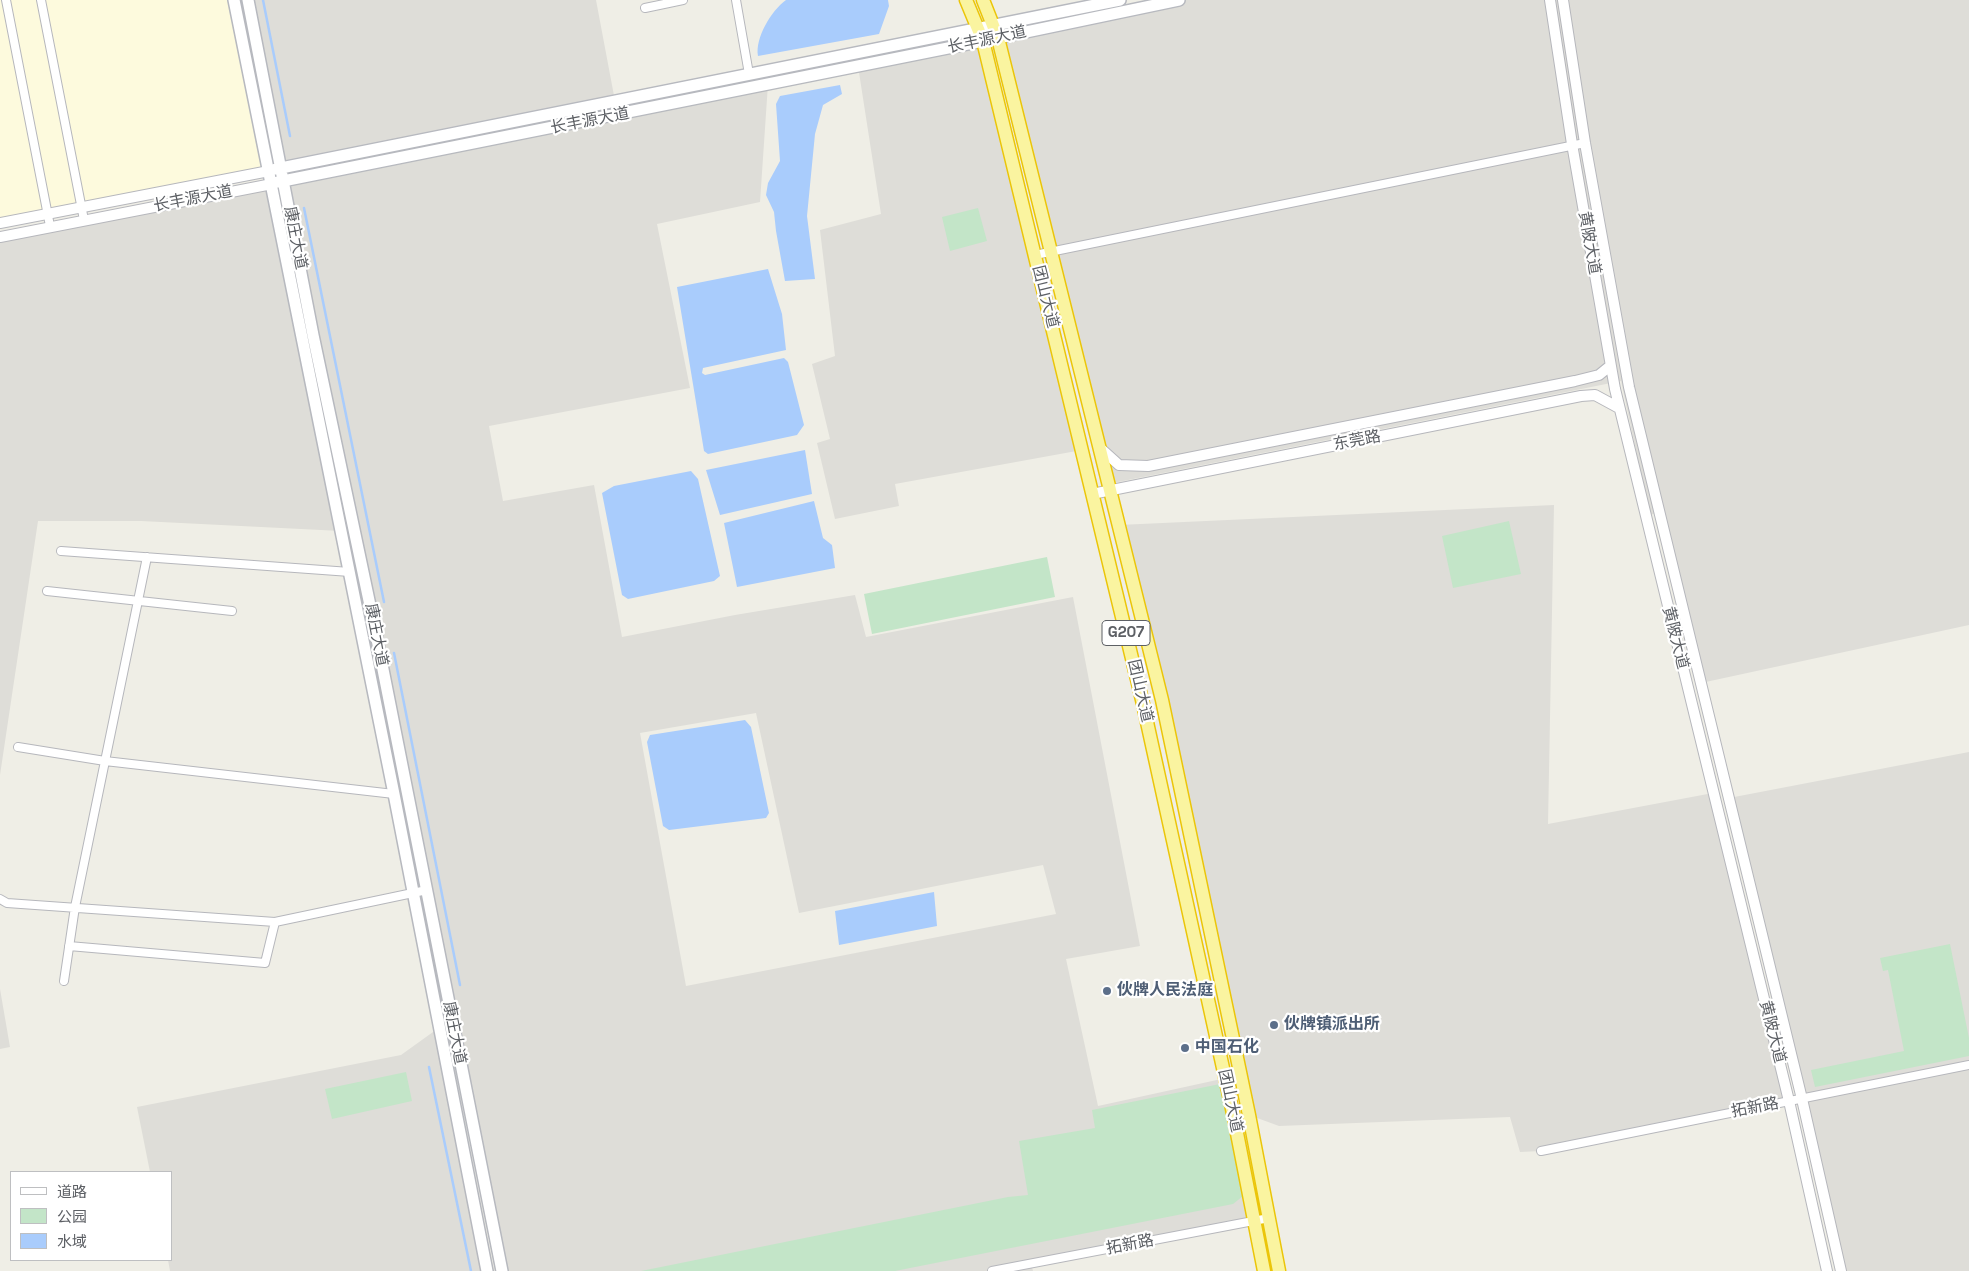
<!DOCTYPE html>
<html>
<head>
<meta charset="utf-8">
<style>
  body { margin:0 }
  #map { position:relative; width:1969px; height:1271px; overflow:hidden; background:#efeee6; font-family:"Space Grotesk","Noto Sans SC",sans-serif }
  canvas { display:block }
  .legend { position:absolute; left:10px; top:1171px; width:162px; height:90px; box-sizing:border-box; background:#fff; border:1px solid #bebfc1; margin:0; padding:6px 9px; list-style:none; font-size:15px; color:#5d6065 }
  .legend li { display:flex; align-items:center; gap:10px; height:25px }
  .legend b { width:25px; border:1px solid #bebfc1 }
</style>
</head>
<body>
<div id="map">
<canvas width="1969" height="1271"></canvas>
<ul class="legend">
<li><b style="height:6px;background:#fff"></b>道路</li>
<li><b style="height:14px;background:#c3e5c8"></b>公园</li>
<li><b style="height:14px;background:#a9ccfc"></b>水域</li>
</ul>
</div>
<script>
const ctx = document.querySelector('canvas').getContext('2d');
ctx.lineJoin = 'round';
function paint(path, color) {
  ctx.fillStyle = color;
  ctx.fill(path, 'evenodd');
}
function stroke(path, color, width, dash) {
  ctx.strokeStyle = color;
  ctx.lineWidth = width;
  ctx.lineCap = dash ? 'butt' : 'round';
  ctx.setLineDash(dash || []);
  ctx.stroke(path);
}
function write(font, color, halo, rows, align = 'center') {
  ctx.font = font + ' "Space Grotesk","Noto Sans SC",sans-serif';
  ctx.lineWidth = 4.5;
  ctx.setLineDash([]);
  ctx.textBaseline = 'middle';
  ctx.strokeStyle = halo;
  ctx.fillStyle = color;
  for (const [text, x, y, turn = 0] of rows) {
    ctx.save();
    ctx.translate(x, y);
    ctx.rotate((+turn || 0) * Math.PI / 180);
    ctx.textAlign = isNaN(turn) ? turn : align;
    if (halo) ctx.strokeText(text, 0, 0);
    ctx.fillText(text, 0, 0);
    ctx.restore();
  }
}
paint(new Path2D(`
  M0 0H234L269 171 0 223Z`), '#fdfadd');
paint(new Path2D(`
  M248 0H596L615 101 282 168Z
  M1179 0H1969V625L1701 683 1660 512 1650 515 1621 381 1108 484 998 38Z
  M983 41 1082 450 895 484 899 506 835 519 817 443 830 439 812 364 835 356 820 230 881 214 858 66Z
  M768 84 760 202 657 224 690 388 489 426 503 501 594 485 622 637 735 615 855 595 866 637 1073 597 1140 946 1066 959 1098 1106 1226 1078 1254 1221 1031 1264 1033 1271H502L284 181ZM756 713 799 913 1043 865 1056 914 686 986 640 733Z
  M272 184 341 531 141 521H38L0 775V237Z
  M1554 505 1548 824 1713 793 1789 1101 1541 1151 1520 1152 1510 1117 1279 1126 1249 1115 1119 525Z
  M1969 752V1271H1841L1729 798Z
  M0 989 10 1047 0 1049Z
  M440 1027 487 1271H170L168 1260H171V1172H150L137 1107 401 1055Z`), '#deddd8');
paint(new Path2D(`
  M978 208 987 241 950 251 942 217Z
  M1509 521 1521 574 1453 588 1442 536Z
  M1047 557 1055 597 872 634 864 594Z
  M1950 944 1969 1038V1056L1815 1087 1811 1070 1904 1051 1888 970 1883 971 1880 958Z
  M406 1072 412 1101 332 1119 325 1089Z
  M1220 1084 1243 1196 1233 1204 895 1271H641L1008 1197 1028 1195 1019 1141 1095 1128 1092 1110Z`), '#c3e5c8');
paint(new Path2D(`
  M786 0H888L889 6 879 34 758 56C755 38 771 11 786 0Z
  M840 85 842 94 823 105 815 134 807 216 815 279 785 281 776 231 774 212 766 195 768 183 780 161 776 104 780 96Z
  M768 269 782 314 786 350 703 368 702 373 705 375 784 358 788 362 804 425 797 435 708 454 704 451 677 287Z
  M805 450 812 494 720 515 706 470Z
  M691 471 698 479 720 576 714 581 628 599 622 595 602 493 614 486Z
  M814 501 823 538 832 545 835 568 737 587 724 523Z
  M745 720 751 727 769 813 766 818 669 830 663 826 647 742 650 735Z
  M934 892 937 926 839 945 835 911Z`), '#a9ccfc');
stroke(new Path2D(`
  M263 0 290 136
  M304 208 384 602
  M394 653 460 985
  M429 1067 471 1271`), '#a9ccfc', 2.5);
const minor = new Path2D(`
  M6 0 50 226
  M41 0 84 220
  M736 0 749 74
  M645 8 683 0
  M1035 255 1585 143
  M61 551 350 572
  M47 591 232 611
  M18 747 105 761 394 794
  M0 899 7 903 275 922 427 890
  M69 946 265 963 275 922
  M64 981 75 907 147 557
  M1541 1151 1969 1065
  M992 1271 1269 1218`);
const tertiary = new Path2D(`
  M1550 0 1572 144 1615 389 1789 1101 1827 1271
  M1563 0 1585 143 1629 387 1802 1099 1841 1271
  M0 223 269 171
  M0 237 272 184
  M1099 447 1119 465 1148 466 1575 381 1599 375 1610 366
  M1092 494 1581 396 1595 395 1619 408`);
const secondary = new Path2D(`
  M234 0 394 794 487 1271
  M248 0 313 335 375 629 502 1271
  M276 169 1120 0
  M278 182 983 41 1179 0`);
const trunk = new Path2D(`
  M966 0 983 41 1143 704 1234 1118 1264 1271
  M983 0 998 38 1162 700 1249 1115 1279 1271`);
stroke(minor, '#b6b7bc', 10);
stroke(tertiary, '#b6b7bc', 12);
stroke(secondary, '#b7b9bf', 14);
stroke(trunk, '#ebc509', 15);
stroke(minor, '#fff', 8);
stroke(tertiary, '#fff', 10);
stroke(secondary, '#fff', 11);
stroke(trunk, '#faf4a0', 12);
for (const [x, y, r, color] of [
  [1107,991,5,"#5c6f8a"],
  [1274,1025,5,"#5c6f8a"],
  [1185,1048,5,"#5c6f8a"]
]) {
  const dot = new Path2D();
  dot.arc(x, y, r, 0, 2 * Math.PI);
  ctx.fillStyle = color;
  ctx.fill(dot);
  stroke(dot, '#fff', 2);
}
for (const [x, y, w] of [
  [1126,633,48]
]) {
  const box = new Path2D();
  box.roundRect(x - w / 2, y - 12.5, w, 25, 4);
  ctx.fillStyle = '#fff';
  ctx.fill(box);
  stroke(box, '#5d6065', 1);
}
write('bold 15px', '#5d6065', null, [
  ["G207",1126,633]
]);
write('16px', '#5d6065', '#fff', [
  ["长丰源大道",987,40,-12],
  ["长丰源大道",590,121,-11],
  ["长丰源大道",193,199,-11],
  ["康庄大道",295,238,79],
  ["黄陂大道",1589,243,80],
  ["团山大道",1045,297,76],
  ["东莞路",1357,441,-11],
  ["康庄大道",376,635,79],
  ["黄陂大道",1675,638,76],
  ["团山大道",1140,691,77],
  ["黄陂大道",1772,1032,76],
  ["康庄大道",454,1033,79],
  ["团山大道",1230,1101,78],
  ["拓新路",1755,1108,-11],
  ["拓新路",1130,1245,-11]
]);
write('bold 16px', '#4e5e75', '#fff', [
  ["伙牌人民法庭",1117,991],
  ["伙牌镇派出所",1284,1025],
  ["中国石化",1195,1048]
], 'left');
</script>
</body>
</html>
